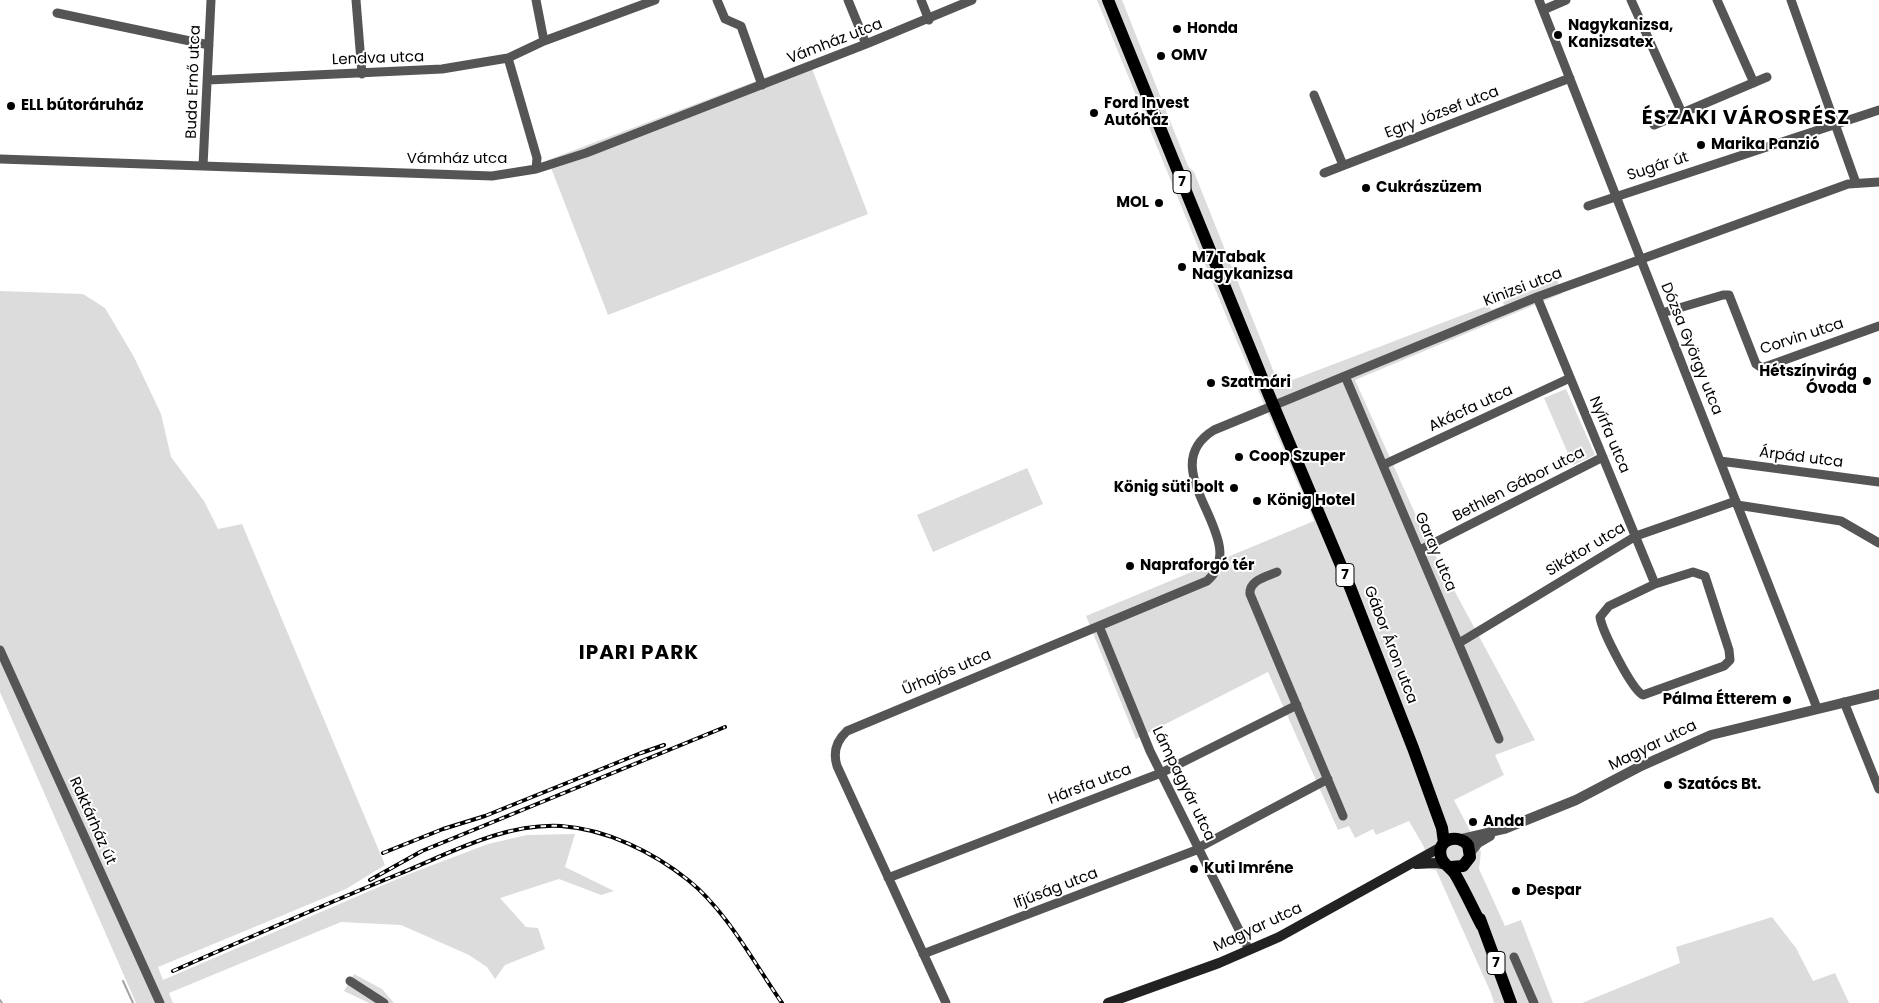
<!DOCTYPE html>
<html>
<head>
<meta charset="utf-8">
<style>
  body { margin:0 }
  canvas { display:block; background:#fff }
</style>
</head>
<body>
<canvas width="1879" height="1003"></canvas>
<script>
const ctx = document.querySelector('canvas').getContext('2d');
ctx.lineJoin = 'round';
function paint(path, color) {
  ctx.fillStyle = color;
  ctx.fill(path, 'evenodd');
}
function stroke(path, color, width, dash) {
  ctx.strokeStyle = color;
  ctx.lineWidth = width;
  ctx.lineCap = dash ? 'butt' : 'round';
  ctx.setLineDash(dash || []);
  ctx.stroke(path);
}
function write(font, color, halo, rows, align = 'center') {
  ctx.font = font + ' Poppins,sans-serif';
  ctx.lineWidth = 4;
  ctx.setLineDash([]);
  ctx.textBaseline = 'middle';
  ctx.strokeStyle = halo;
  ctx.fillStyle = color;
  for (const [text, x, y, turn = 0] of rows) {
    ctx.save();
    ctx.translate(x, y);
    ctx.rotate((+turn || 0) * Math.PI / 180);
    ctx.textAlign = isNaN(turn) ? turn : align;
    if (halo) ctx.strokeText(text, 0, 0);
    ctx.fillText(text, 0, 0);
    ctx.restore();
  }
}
paint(new Path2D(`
  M1097 0H1122L1188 166 1194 172 1279 385 1489 305 1491 310 1504 305 1503 302 1557 280 1563 293 1355 380 1427 540 1535 740 1495 755 1504 775 1454 800 1481 852 1479 869 1505 926 1521 920 1553 1003H1494L1491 993 1436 870 1430 869 1424 847 1409 821 1376 835 1373 829 1355 838 1349 826 1338 830 1268 672 1136 739 1086 616 1314 521 1227 318Z
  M809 61 868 214 608 315 548 160Z
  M0 291 83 294 105 308 134 357 161 414 171 457 204 501 218 529 242 524 385 865 346 889 158 967 163 980 409 874 488 844 527 835 575 834 565 867 614 891 601 895 559 879 500 898 526 927 538 928 545 949 505 965 495 979 487 967 469 955 401 925 341 922 169 993 173 1003H136L0 692Z
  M1566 389 1595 455 1573 465 1544 398Z
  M1027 468 1043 504 933 552 917 515Z
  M1772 917 1796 948 1813 981 1835 973 1849 1003H1582L1680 963 1676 947Z
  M354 974 382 989 394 1003H369L344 991Z`), '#dcdcdc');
stroke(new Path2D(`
  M123 981 133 1003
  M0 1000 2 1003`), '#a3a3a3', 2);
stroke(new Path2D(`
  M356 0 362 74
  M536 0 544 41
  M717 0 725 19 741 26 762 85
  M848 0 866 44
  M921 0 929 20
  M1539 0 1817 708
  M1631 0 1682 113
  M1717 0 1754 83
  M1791 0 1856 183
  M1543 10 1566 0
  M57 13 209 45
  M508 58 537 158 536 169
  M208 80 442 69 508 58 544 41 655 0
  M1314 95 1343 165
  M1654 125 1767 77
  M0 159 492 176 536 169 586 153 866 44 972 0
  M203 166 211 0
  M1324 173 1570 78
  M1588 206 1879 110
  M1537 297 1655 584 1609 606 1600 617C1602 631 1632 690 1643 695L1724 666 1730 660 1729 650 1705 576 1693 572 1655 584
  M1662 313 1723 295H1729L1756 364 1762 368 1879 326
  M1345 376 1499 739
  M1720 461 1879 482
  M1383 465 1570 378
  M1737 505 1841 521 1879 543
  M1420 550 1603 457
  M1277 572C1266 577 1249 580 1250 594L1343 816
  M1099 626 1150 751 1249 950
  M1459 643 1636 536 1736 501
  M0 650 160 1003
  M1844 702 1879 789
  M1198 848 1328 779
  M888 878 1161 773 1297 705
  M923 954 1199 849
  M1514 957 1534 1003
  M350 981 384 1003
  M946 1003 837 766C833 753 836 741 847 731L1207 581C1255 540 1149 470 1214 430L1537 297 1848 184 1879 182`), '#555', 9);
stroke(new Path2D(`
  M1461 839 1504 829 1576 800 1639 767 1711 735 1879 694
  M1470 853 1478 843 1490 836`), '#555', 10);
stroke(new Path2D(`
  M1416 864 1437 863 1447 865
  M1108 1003 1219 963 1279 937 1441 847`), '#222', 10);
stroke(new Path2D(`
  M1108 0 1269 395 1350 587 1413 748 1442 828 1444 843
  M1451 867 1463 866 1470 857 1468 845C1458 833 1436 839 1441 857 1443 864 1451 868 1455 874 1465 891 1473 909 1482 926
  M1480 919 1511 1003`), '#000', 12);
const rail = new Path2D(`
  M383 853 443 829 485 816 641 753 664 745
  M370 880 422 851 725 727
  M173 971C248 938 323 905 399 874 450 853 504 823 561 826 606 829 653 852 688 880 726 910 754 963 782 1003`);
stroke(rail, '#000', 4);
stroke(rail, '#fff', 2, [5.5]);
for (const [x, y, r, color] of [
  [1177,29,5,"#000"],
  [1558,35,5,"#000"],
  [1161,56,5,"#000"],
  [11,106,5,"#000"],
  [1094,113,5,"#000"],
  [1701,145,5,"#000"],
  [1366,188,5,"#000"],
  [1159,203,5,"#000"],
  [1182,267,5,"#000"],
  [1867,381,5,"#000"],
  [1211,383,5,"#000"],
  [1239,457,5,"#000"],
  [1234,488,5,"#000"],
  [1257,501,5,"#000"],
  [1130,566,5,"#000"],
  [1787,700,5,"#000"],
  [1668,785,5,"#000"],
  [1473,822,5,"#000"],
  [1194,869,5,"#000"],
  [1516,891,5,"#000"]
]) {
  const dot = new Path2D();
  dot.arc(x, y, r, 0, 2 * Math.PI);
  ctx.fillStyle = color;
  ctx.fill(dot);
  stroke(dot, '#fff', 2);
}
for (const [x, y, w] of [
  [1182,182,18],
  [1345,575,18],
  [1496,963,18]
]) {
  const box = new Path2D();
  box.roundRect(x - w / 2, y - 11.5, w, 23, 4);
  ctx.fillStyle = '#fff';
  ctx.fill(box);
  stroke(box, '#000', 1);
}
write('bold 14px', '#000', null, [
  ["7",1182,182],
  ["7",1345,575],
  ["7",1496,963]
]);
write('bold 15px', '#000', '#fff', [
  ["Nagykanizsa,",1568,26],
  ["Kanizsatex",1568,43],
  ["Honda",1187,29],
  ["OMV",1171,56],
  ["Ford Invest",1104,104],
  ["Autóház",1104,121],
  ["ELL bútoráruház",21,106],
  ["Marika Panzió",1711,145],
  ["Cukrászüzem",1376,188],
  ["MOL",1149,203,"right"],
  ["M7 Tabak",1192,258],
  ["Nagykanizsa",1192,275],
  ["Hétszínvirág",1857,372,"right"],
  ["Óvoda",1857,389,"right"],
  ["Szatmári",1221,383],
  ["Coop Szuper",1249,457],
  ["König süti bolt",1224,488,"right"],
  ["König Hotel",1267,501],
  ["Napraforgó tér",1140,566],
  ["Pálma Étterem",1777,700,"right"],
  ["Szatócs Bt.",1678,785],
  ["Anda",1483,822],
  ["Kuti Imréne",1204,869],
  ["Despar",1526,891]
], 'left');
write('15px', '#000', '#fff', [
  ["Vámház utca",835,42,-21],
  ["Lendva utca",378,59,-2],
  ["Buda Ernő utca",194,82,-88],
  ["Egry József utca",1442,113,-21],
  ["Vámház utca",457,159],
  ["Sugár út",1658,167,-18],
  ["Kinizsi utca",1523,288,-21],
  ["Corvin utca",1802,337,-18],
  ["Dózsa György utca",1691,349,68],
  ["Akácfa utca",1471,409,-25],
  ["Nyírfa utca",1609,435,67],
  ["Árpád utca",1801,458,7],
  ["Bethlen Gábor utca",1519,485,-27],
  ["Sikátor utca",1586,550,-31],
  ["Garay utca",1435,552,67],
  ["Gábor Áron utca",1390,645,69],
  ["Űrhajós utca",947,673,-23],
  ["Magyar utca",1653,746,-26],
  ["Lámpagyár utca",1183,784,64],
  ["Hársfa utca",1090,785,-21],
  ["Raktárház út",92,821,66],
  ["Ifjúság utca",1056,889,-21],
  ["Magyar utca",1258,928,-25]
]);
ctx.letterSpacing = '1px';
write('bold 20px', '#000', '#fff', [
  ["ÉSZAKI VÁROSRÉSZ",1746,119],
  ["IPARI PARK",639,654]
]);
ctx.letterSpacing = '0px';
</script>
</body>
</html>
